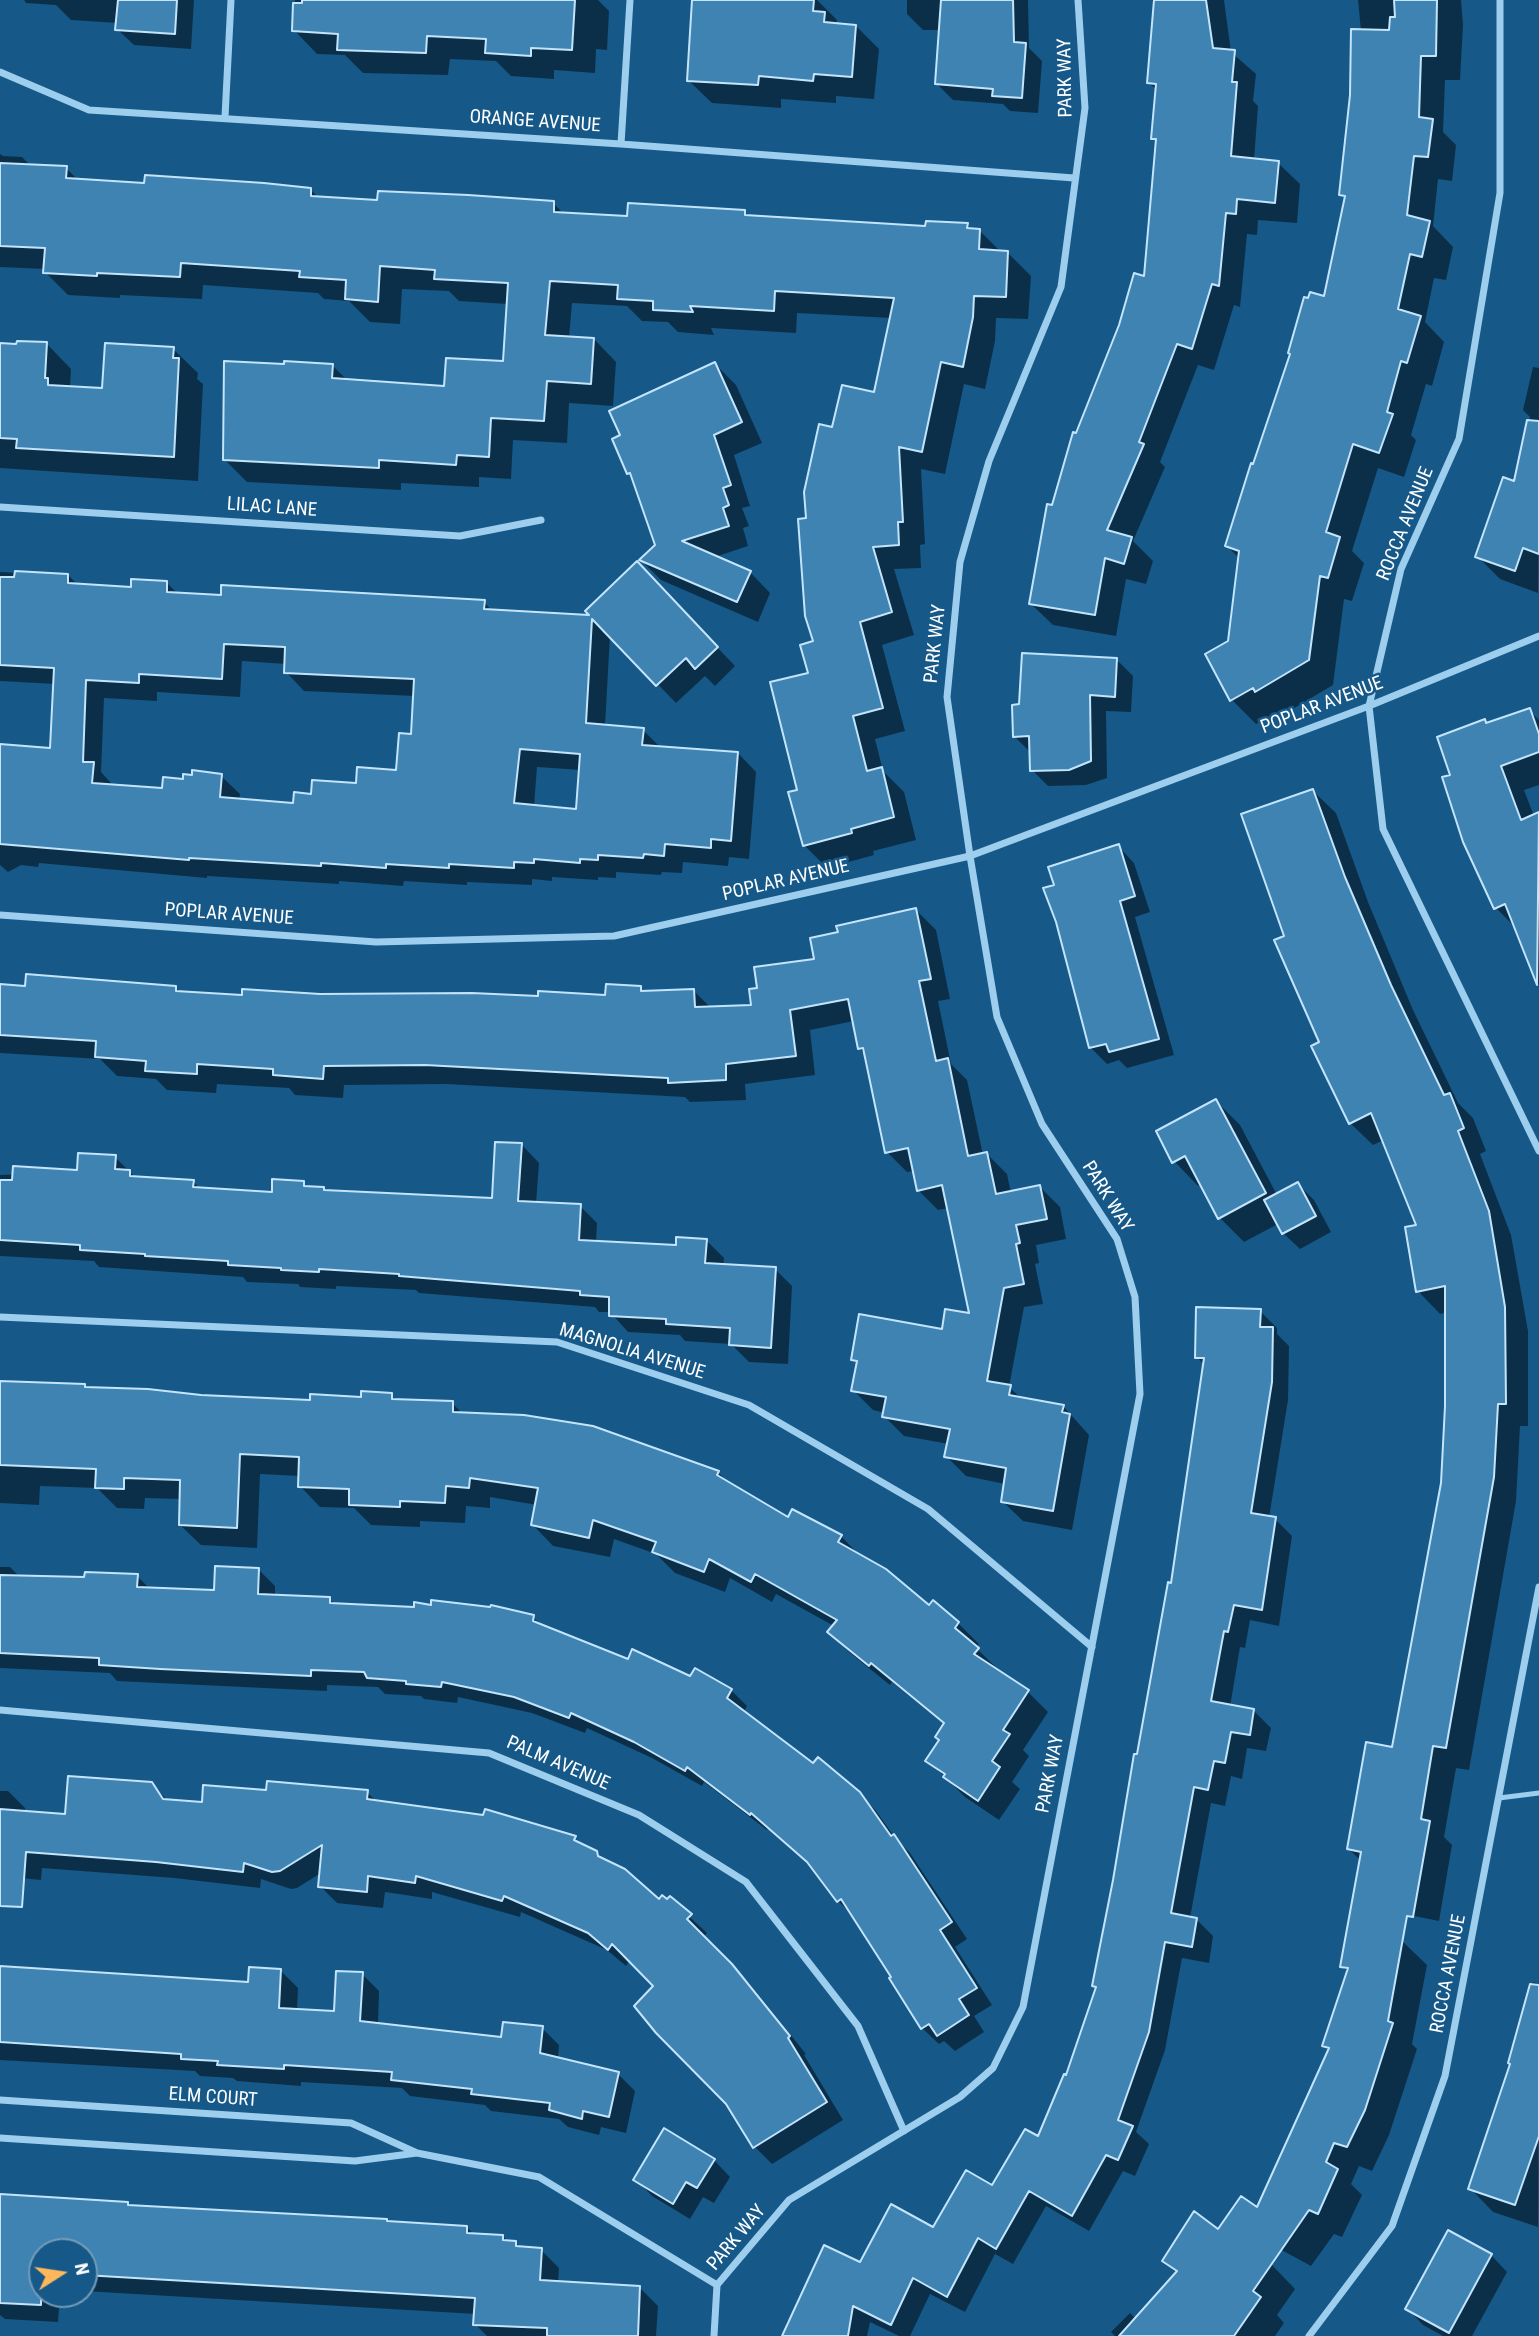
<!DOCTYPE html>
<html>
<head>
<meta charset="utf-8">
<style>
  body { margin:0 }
  #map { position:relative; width:1539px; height:2336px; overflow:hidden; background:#165989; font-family:"Roboto Condensed",sans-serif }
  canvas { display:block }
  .north { position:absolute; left:28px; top:2238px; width:70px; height:70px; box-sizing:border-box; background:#165989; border:2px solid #739bb8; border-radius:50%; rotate:78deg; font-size:19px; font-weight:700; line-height:28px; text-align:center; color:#fff }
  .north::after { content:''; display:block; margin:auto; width:24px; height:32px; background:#ffb75b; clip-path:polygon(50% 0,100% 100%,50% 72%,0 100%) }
</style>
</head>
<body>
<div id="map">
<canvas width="1539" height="2336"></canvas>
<div class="north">N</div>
</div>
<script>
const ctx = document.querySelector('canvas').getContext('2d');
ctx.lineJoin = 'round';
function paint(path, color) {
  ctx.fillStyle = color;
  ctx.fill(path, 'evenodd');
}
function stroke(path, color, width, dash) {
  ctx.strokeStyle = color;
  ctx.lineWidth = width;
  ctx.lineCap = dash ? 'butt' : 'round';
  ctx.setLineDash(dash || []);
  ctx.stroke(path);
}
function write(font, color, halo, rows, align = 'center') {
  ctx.font = font + ' "Roboto Condensed",sans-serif';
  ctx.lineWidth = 5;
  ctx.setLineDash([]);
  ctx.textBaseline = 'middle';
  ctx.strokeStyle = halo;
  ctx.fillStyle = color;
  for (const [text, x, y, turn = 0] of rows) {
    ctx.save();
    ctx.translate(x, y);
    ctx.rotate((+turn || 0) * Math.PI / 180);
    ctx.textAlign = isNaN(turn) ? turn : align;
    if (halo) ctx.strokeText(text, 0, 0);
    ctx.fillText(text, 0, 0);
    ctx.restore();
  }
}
paint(new Path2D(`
  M24 0H194L191 49 134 45 117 29 118 23 71 20 56 5 26 3Z
  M295 0H598L609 11 607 50 596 49 595 73 554 70V79L511 76 496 61 450 59 448 75 363 73 345 55 317 54 294 30Z
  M694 0H817L837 20 836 25 856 26 879 49 874 99 836 96V103L781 99V108L712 103 688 80Z
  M907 0H1028L1029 48 1042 61 1038 113 1010 111 1003 104 953 100 937 84 940 30H923L907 14Z
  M1152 0H1224L1231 52 1256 74 1253 101 1258 106 1254 160 1278 163 1300 184 1297 223 1258 220 1257 235 1247 234 1240 307 1234 305 1214 370 1198 365 1160 462 1165 467 1133 541 1153 561 1146 584 1126 579 1116 636 1053 625 1031 604 1053 507 1077 436 1145 278 1157 142 1153 138 1158 91 1149 83 1156 3Z
  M1358 0H1461L1463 25 1460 80H1445L1443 132 1456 145 1452 181 1438 179 1433 226 1453 247 1446 280 1434 278 1425 322 1444 342 1432 386 1426 384 1411 435 1416 440 1404 477 1378 468 1352 551 1364 563 1352 601 1344 599 1333 685 1281 716 1278 713 1256 724 1232 700 1230 642 1240 559 1227 546 1254 466 1326 298 1346 199 1341 194 1361 31Z
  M0 154 3 156 22 157 31 166 66 168 79 181 310 189 319 198 379 202 553 203 564 214 628 218 744 211 750 217 927 227 967 225 972 230H979L1001 252 1008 253 1031 276 1028 319 996 318 995 341 985 389 964 384 945 474 921 469 925 544 920 545 921 568 894 569 914 635 882 645 905 731 875 739 883 771 904 792 916 840 873 851 874 855 827 868 804 845 799 791 815 642 808 520 834 429 875 394 891 318 797 313 796 333 711 328 714 335 678 332 668 322 642 321 627 306 572 303 569 338 594 339 616 362 613 406 569 403 567 443 513 440 511 479 479 477V487L401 483V490L247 482 224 459 333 366 348 381 446 388 504 363 508 304 459 301 449 291 402 289 400 324 370 322 349 301 324 299 318 293 203 285 202 299 120 295V298L68 295 45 272V269L0 267Z
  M0 344H47L71 369 70 388 104 389 173 349 198 373 197 379 203 384 198 481 0 468Z
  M715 364 736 385 762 443 734 455 750 506 742 508 749 526 743 528 748 546 715 557 750 572 770 593 758 622 661 580 641 560 657 545 634 478 629 473Z
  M1533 367 1539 368 1538 593 1500 579 1477 556 1515 483 1530 417 1523 410Z
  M0 572 68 575 78 585 133 589 167 583 179 595 484 602 493 612 593 617 655 582 735 666 715 686 705 676 676 703 610 635 605 726 643 730 661 748 738 753 756 772 749 859 729 857 728 866 683 862 682 873 662 872 661 875 616 872V878L598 877V880L552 877V881L532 879V885L467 882V885L404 881 403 886 339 881V884L207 876V878L39 863 38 867 21 865 8 872 0 865V745L52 750 55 684 0 681ZM242 661 286 664V672L304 691 415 696 413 736 398 772 358 785 313 795 294 805 239 800 240 794 221 776 184 781 163 790 111 786V783L101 772 104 698 157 701V692L240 697ZM537 767 581 770 578 810 534 806Z
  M1117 660 1133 676 1131 712 1106 711 1107 778 1086 785 1048 786 1032 770 1031 753 1014 736 1021 706Z
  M1529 710 1539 720V785L1524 790 1534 816 1539 814V985L1517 929 1496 908 1452 776 1485 721 1488 725Z
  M1313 791 1336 813 1368 902 1413 1010 1458 1103 1473 1118 1486 1151 1480 1154 1511 1235 1528 1331V1426H1520L1516 1501 1469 1770 1456 1768 1444 1837 1452 1845 1439 1921 1379 1909 1361 1861 1349 1849 1393 1749 1443 1483 1447 1406V1312L1440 1314 1418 1291V1226L1384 1140 1373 1145 1350 1123 1321 1043 1286 937Z
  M1118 846 1134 863 1150 912 1135 917 1174 1055 1127 1068 1119 1060 1107 1064 1090 1047 1056 886Z
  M916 910 936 930 950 999 938 1001 951 1064 967 1080 983 1155 987 1154 1007 1174 1011 1193 1040 1187 1060 1207 1066 1239 1036 1245 1039 1263 1035 1264 1043 1304 1024 1307 1009 1387 1022 1399 1063 1406 1089 1435 1072 1530 1023 1521 1002 1501 1005 1484 966 1476 946 1456 949 1444 904 1436 884 1416 885 1413 873 1410 853 1390 858 1364 853 1359 943 1331 972 1315 949 1208 938 1210 918 1190 914 1171 907 1172 887 1152 866 1055 859 1048 854 1021 810 1030 815 1075 745 1084 746 1100 690 1102 685 1097 446 1084 344 1085 343 1098 295 1095 289 1088 217 1084 216 1093 167 1090 156 1079 117 1076 100 1059 0 1053V986L175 987 181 993 244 997 540 998 607 997 640 988 646 993 694 991 711 1008 753 1006 759 990 816 961 840 934Z
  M1216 1101 1240 1125 1277 1195 1298 1184 1314 1200 1331 1232 1300 1249 1283 1233 1278 1224 1244 1242 1220 1218 1202 1184 1198 1186 1174 1161Z
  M522 1145 539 1163 536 1204 580 1206 597 1223 596 1242 677 1247 706 1240 724 1258 723 1266 775 1269 792 1286 788 1364 749 1362 731 1344 685 1341 680 1335 628 1332 610 1312H599L595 1307 419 1293 416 1290 336 1286V1289L300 1287 298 1284 247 1282 243 1277 99 1267 94 1261 0 1256V1175L79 1172 115 1157 136 1178 193 1181 201 1190 273 1194 303 1183 308 1188 323 1189 326 1192 493 1199Z
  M1260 1311 1277 1328V1334L1289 1346 1288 1400 1269 1518 1275 1519 1292 1536 1279 1626 1250 1620 1245 1648 1240 1647 1230 1707 1254 1711 1271 1728 1266 1751 1247 1748 1242 1779 1231 1776 1225 1806 1211 1803 1190 1918 1196 1919 1213 1936 1209 1963 1182 1958 1165 2050 1136 2132 1149 2144 1135 2176 1123 2171 1089 2231 1046 2206 1013 2264 995 2254 965 2312 930 2294 910 2336H899L870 2322 867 2336H784L787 2321H791L861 2265 934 2229 993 2187 1039 2138 1067 2077 1098 1989 1094 1985 1172 1585 1204 1365 1197 1357Z
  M0 1380 84 1386 87 1388 312 1402 391 1395 397 1401 452 1403 463 1414 718 1472 731 1486 789 1519 841 1536 861 1557 929 1607 958 1623 979 1644 976 1648 999 1670 997 1672 1028 1692 1048 1712 1023 1750 1029 1756 1012 1782 1020 1789 999 1820 965 1797 928 1760 941 1740 945 1725 892 1682 890 1685 850 1653 829 1632 834 1626 776 1594 772 1602 730 1578 725 1592 675 1573 656 1554 614 1539 610 1557 553 1546 533 1525 537 1505 490 1497V1508L466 1506 465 1523 420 1521V1527L371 1525 354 1508 320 1507 300 1486V1476L260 1474 257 1548 201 1545 180 1525 181 1499 145 1498 144 1509 117 1508 97 1488 40 1486 39 1505 0 1503Z
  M0 1567H10L20 1577 86 1579 137 1576 150 1589 216 1592 259 1570 275 1586V1596L329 1599 336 1605 533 1617 544 1627 629 1661 731 1690 747 1706 744 1712 813 1765 859 1793 876 1811 896 1839 910 1853 967 1939 955 1947 992 2005 974 2016 984 2032 955 2051 944 2041 939 2044 922 2028 894 1977 855 1917 838 1901 813 1867 768 1828 767 1830 704 1782 702 1786 652 1758 587 1728 585 1733 532 1713 458 1697 457 1703 424 1699 421 1696 385 1694 378 1687 327 1685V1691L117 1681 110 1673 0 1668Z
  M151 1784 168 1801 204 1804 268 1792H367L377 1802 575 1838 585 1848 596 1853 659 1901 668 1902 670 1899 707 1933 703 1938 749 1983 806 2054 804 2055 843 2120 772 2164 755 2147 656 1986 630 1960 626 1966 607 1950 521 1912 520 1917 432 1892V1899L385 1892 383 1908 337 1903 320 1886 321 1873 297 1888 291 1889 261 1879 260 1888 174 1878 42 1868 41 1880 0 1876V1791H8L25 1808V1812L67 1816Z
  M1402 1941 1427 1965 1412 2044 1417 2049 1389 2135 1372 2171 1359 2166 1351 2184 1362 2195 1342 2237 1334 2234 1311 2266 1276 2247 1329 2051 1324 2046 1349 1973 1342 1966Z
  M281 1971 298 1988 297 2010 336 2013 362 1974 379 1991 378 2024 503 2038 542 2028 559 2045 558 2059 618 2074 635 2091 626 2133 601 2127 599 2135 568 2127 559 2119 491 2111 485 2105 410 2096 402 2088 301 2082V2086L237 2081 233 2078 200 2076 195 2071 0 2060V1982L250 1983Z
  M1533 1982 1539 1984 1538 2227 1493 2212 1470 2188 1512 2065 1510 2063Z
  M714 2160 730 2177 714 2203 703 2197 690 2219 652 2196 636 2179Z
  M0 2195 129 2206 467 2227 474 2235 503 2236 508 2242H515L521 2248 541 2250 559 2268 558 2283 640 2288 658 2306 656 2336H487L475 2324 476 2314 84 2291V2252H42V2294H60L58 2322 5 2319 0 2315Z
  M1219 2231 1271 2264 1295 2289 1277 2315 1284 2323 1275 2336H1115L1111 2332 1130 2313 1136 2319 1177 2273 1164 2260Z
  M1491 2255 1507 2272 1472 2336H1443L1423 2325 1407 2308Z`), '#0007');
const building = new Path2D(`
  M118 0H177L175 34 115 30Z
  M302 0H575L572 50 531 48V56L485 53 486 39 427 36 426 53 337 50 338 34 292 31 293 3H302Z
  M692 0H814L813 11 825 12 824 22 856 25 852 77 814 74 813 81 759 76 758 85 687 81Z
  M941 0H1013L1014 42 1026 43 1022 98 992 96 993 89 935 84Z
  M1154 0H1206L1213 48 1235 50 1232 82H1237L1231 156 1279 161 1275 203 1237 199 1236 214 1226 213 1219 286 1212 284 1192 349 1177 344 1139 442 1144 444 1107 530 1132 537 1124 564 1105 558 1095 615 1029 604 1047 504 1052 505 1073 432 1076 433 1119 325 1134 273 1144 276 1156 139H1151L1156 84 1147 83Z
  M1394 0H1437L1436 56H1421L1419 117 1433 119 1428 157 1414 156 1407 215 1430 221 1422 257 1410 254 1398 309 1421 316 1407 363 1401 361 1387 412 1393 414 1379 453 1353 444 1326 532 1340 537 1328 578 1320 576 1309 660 1255 692 1253 688 1230 701 1205 654 1228 641 1239 551 1225 546 1251 463 1253 464 1290 354 1288 353 1304 297 1308 298 1310 292 1324 296 1345 196 1339 195 1350 95 1351 29 1389 30 1390 17H1395Z
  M0 163 67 166 66 178 144 183 145 175 264 183 311 188V196L377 200 378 191 468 195 554 201V212L627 216 628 203 745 210V215L925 226 926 221 968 223 967 228 980 229 979 249 1008 251 1006 297 974 296 973 317 963 367 941 362 922 452 899 447 903 522H898L899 545 873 547 892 612 860 622 883 708 853 716 867 771 882 767 894 817 851 829 852 833 803 846 788 792 797 790 770 682 808 673 800 645 813 641 805 616 798 519 806 518 804 492 819 424 832 427 842 385 874 392 894 298 775 291 774 311 690 306 693 312 653 310V301L617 299 618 285 550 281 545 335 594 338 591 384 547 381 544 421 491 418 489 457 457 455 456 465 379 460V468L223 460 224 361 284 364V361L333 364 332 378 444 386 446 358 503 361 508 283 434 279 435 270 380 266 378 302 345 299 346 280 299 277 300 271 181 263 180 277 97 273V276L43 273 45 248 0 246Z
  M17 341 47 342 45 378H48V385L102 388 105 343 174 347 173 358H179L174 457 16 448 17 439 0 438V343L16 344Z
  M715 362 742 422 714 435 731 485 723 488 729 505 723 508 729 526 682 541 751 571 737 602 639 560 655 545 630 473 627 474 612 439 620 435 609 411Z
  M1527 420 1539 421V554L1523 548 1515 571 1475 557 1503 477 1514 481Z
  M637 561 718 647 695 669 686 658 656 686 592 619 586 723 644 728 642 745 738 752 731 841 711 839V848L665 844 664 856 644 854 643 858 598 855V860L580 859V863L534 859V863L514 862V868L449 864V868L386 864V868L321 863V866L189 858V860L0 844V744L50 748 54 668 0 665V577H14L15 571 68 574V583L131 587V579L167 581V592L221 595V585L485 600 484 609 589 615 585 611ZM224 644 285 647 284 673 414 679 411 734 399 733 396 770 357 767 356 783 312 780 311 794 294 792 293 803 220 797 222 774 192 770V775L183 774V779L163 777 162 788 92 783 94 762H83L86 680 139 683V674L222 679ZM520 749 580 754 576 809 514 803Z
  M1022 653 1117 658 1115 697 1090 695 1091 761 1069 770 1030 771 1029 736 1013 737 1012 705 1019 704Z
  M1530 708 1539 734V752L1501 766 1521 820 1539 812 1537 985 1505 904 1494 909 1463 842 1442 777 1450 775 1437 737 1485 719 1486 723Z
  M1313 789 1345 877 1391 985 1444 1095 1450 1093 1464 1128 1458 1131 1489 1211 1505 1307 1506 1404H1498L1494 1477 1446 1748 1433 1746 1421 1819 1430 1821 1413 1917 1407 1916 1388 2021 1393 2023 1365 2110 1347 2147 1334 2143 1326 2162 1338 2169 1318 2214 1309 2210 1253 2291 1261 2297 1234 2336H1119L1177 2271 1162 2261 1194 2211 1218 2229 1241 2196 1257 2207 1329 2048 1322 2046 1348 1968 1340 1967 1361 1852 1347 1849 1366 1742 1392 1747 1441 1483 1445 1406V1286L1416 1292 1405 1227 1416 1225 1371 1113 1349 1124 1311 1046 1319 1042 1274 940 1284 936 1241 814Z
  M1119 844 1135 896 1120 901 1159 1039 1109 1052 1106 1044 1089 1048 1056 922 1043 888 1054 885 1048 867Z
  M916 908 931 979 919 981 936 1061 948 1058 968 1156 987 1152 996 1194 1040 1185 1047 1219 1016 1225 1020 1243 1016 1244 1024 1284 1004 1288 987 1381 1011 1385 1009 1395 1064 1405 1062 1412 1070 1414 1053 1511 1001 1502 1006 1468 944 1457 950 1429 882 1417 886 1397 851 1391 857 1361 851 1360 859 1314 942 1329 945 1309 969 1313 942 1185 917 1191 908 1148 885 1153 863 1048 858 1049 848 999 790 1010 796 1056 726 1064V1080L668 1083V1078L425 1065 324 1066 323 1079 273 1075V1069L197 1064V1074L145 1071 146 1061 95 1057 96 1041 0 1035V984L25 986 26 974 176 986V991L242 995V989L320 994 472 993 538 996V991L605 995 606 984 641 986V991L694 989 695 1007 751 1005 749 989 757 988 754 967 814 959 810 938 838 932 836 926Z
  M1216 1099 1266 1193 1218 1219 1185 1156 1172 1163 1156 1131Z
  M495 1142 522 1143 518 1201 581 1204 579 1240 676 1245V1237L707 1239 705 1263 776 1267 771 1348 729 1345 730 1328 666 1324V1319L609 1316V1297L580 1295V1291L399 1276V1274L319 1269V1272L281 1270V1268L228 1265V1261L145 1256V1254L80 1250V1245L0 1240V1180H12L13 1166 77 1170 78 1153 116 1155 115 1169 130 1170V1176L194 1180 193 1187 272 1192V1179L304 1181V1186L324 1187V1190L492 1198Z
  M1298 1182 1316 1216 1282 1234 1264 1200Z
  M1196 1307 1261 1309 1260 1327H1273L1272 1382 1251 1513 1276 1517 1262 1610 1234 1605 1228 1632 1224 1631 1211 1701 1254 1709 1250 1735 1231 1732 1225 1763 1214 1761 1208 1790 1194 1787 1171 1913 1197 1918 1192 1947 1165 1942 1149 2032 1118 2120 1133 2126 1118 2160 1106 2155 1072 2216 1029 2191 996 2249 978 2238 947 2297 913 2278 891 2325 853 2306 848 2336H782L824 2245 860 2262 891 2204 933 2227 966 2170 992 2185 1025 2129 1038 2136 1064 2074 1066 2075 1096 1987 1092 1986 1113 1880 1134 1754H1137L1168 1582 1171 1583 1204 1358H1195Z
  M0 1381 85 1384V1387L148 1389 201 1395 310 1400V1394L361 1397V1391L392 1393V1399L453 1401V1412L524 1415 593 1426 719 1471 717 1475 788 1517 792 1509 842 1535 838 1542 886 1569 929 1605 933 1600 959 1622 955 1628 979 1648 974 1654 1029 1690 1003 1730 1010 1734 992 1761 1000 1767 978 1801 943 1777 945 1774 925 1761 939 1740 935 1737 944 1723 871 1663 869 1666 827 1632 837 1620 755 1574 751 1582 709 1559 704 1572 652 1552 656 1542 593 1520 589 1538 531 1525 538 1488 470 1478 469 1488 446 1486 445 1503 400 1501V1507L349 1505V1489L298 1487 299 1457 240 1454 237 1528 179 1525 180 1480 124 1478V1489L95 1488 96 1469 0 1465Z
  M215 1566 259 1568 258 1594 330 1597V1603L414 1607V1602L431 1605V1600L490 1607 491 1605 534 1615 533 1621 628 1659 632 1649 690 1676 695 1668 732 1689 727 1698 813 1763 818 1757 860 1792 891 1836 894 1834 952 1922 940 1930 977 1988 959 1999 969 2015 937 2036 929 2024 921 2029 889 1978 891 1977 841 1899 837 1902 807 1862 751 1813 750 1815 687 1767 685 1771 634 1742 571 1713 569 1718 514 1697 442 1682 441 1687 406 1684V1681L367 1678 364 1672 311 1670V1676L160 1669 99 1665V1658L0 1653V1575L84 1577 85 1572 138 1574 137 1587 214 1590Z
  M68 1776 152 1782 163 1799 202 1802 203 1785 266 1790 267 1781 368 1790 367 1799 483 1815 485 1809 576 1836 574 1840 597 1851 598 1856 625 1869 659 1899 662 1895 667 1899 670 1896 692 1914 687 1919 732 1964 790 2036 788 2038 827 2102 753 2148 726 2104 656 2033 634 2006 653 1986 612 1944 608 1950 588 1933 504 1896 502 1901 416 1876 415 1883 368 1876 367 1892 318 1887 322 1845 280 1871 272 1872 244 1863 243 1872 156 1862 26 1852 22 1907 0 1906V1809L65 1814Z
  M0 1966 248 1982 249 1967 281 1969 279 2008 334 2011 336 1971 363 1972 360 2021 501 2037 503 2022 543 2026 540 2053 619 2072 609 2117 583 2111 582 2119 549 2110 550 2103 471 2094 472 2089 391 2080 392 2072 284 2065V2069L217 2065 218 2061 181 2059V2054L0 2042Z
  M1530 1984 1539 1985V2136L1515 2205 1468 2189 1510 2064 1508 2063Z
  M664 2128 715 2159 697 2188 686 2182 673 2204 633 2180Z
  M0 2194 128 2202V2205L387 2219V2221L467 2226V2233L503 2235V2240L516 2241V2246L542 2248 540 2280 640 2286 638 2336H547V2328L473 2325 475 2298 84 2275V2252H42L41 2305 0 2303Z
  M1448 2230 1492 2254 1449 2333 1405 2309Z`);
paint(building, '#3e83b2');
stroke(building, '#c3e4fb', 2);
stroke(new Path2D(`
  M1499 1798 1539 1793`), '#9dceee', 5);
stroke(new Path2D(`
  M1500 0V193L1459 439 1401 569 1369 706 1383 829 1539 1151
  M0 72 89 110 621 144 1074 178
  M225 117 231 0
  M621 144 630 0
  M0 507 460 536 541 520
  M0 915 376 942 614 936 970 856 1369 706 1539 636
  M0 1317 557 1342 749 1405 928 1509 1092 1647
  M0 1710 489 1753 639 1815 746 1882 858 2026 904 2131
  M0 2100 351 2123 417 2153 539 2177 717 2285
  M0 2138 355 2161 417 2153
  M714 2336 717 2285 789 2200 960 2097 993 2068 1023 2007 1140 1394 1135 1297 1117 1239 1042 1124 997 1017 970 856 947 697 960 562 989 461 1061 287 1085 108 1078 0
  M1309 2336 1392 2226 1445 2076 1539 1587`), '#9dceee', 7);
write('19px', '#fff', '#165989', [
  ["PARK WAY",1066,78,-91],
  ["ORANGE AVENUE",535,122,4],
  ["LILAC LANE",272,508,4],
  ["ROCCA AVENUE",1406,524,-68],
  ["PARK WAY",936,644,-84],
  ["POPLAR AVENUE",1322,706,-21],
  ["POPLAR AVENUE",786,881,-13],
  ["POPLAR AVENUE",229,915,4],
  ["PARK WAY",1107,1197,58],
  ["MAGNOLIA AVENUE",632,1352,17],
  ["PALM AVENUE",558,1764,23],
  ["PARK WAY",1051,1774,-79],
  ["ROCCA AVENUE",1449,1974,-79],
  ["ELM COURT",213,2098,4],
  ["PARK WAY",737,2238,-50]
]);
</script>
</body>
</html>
